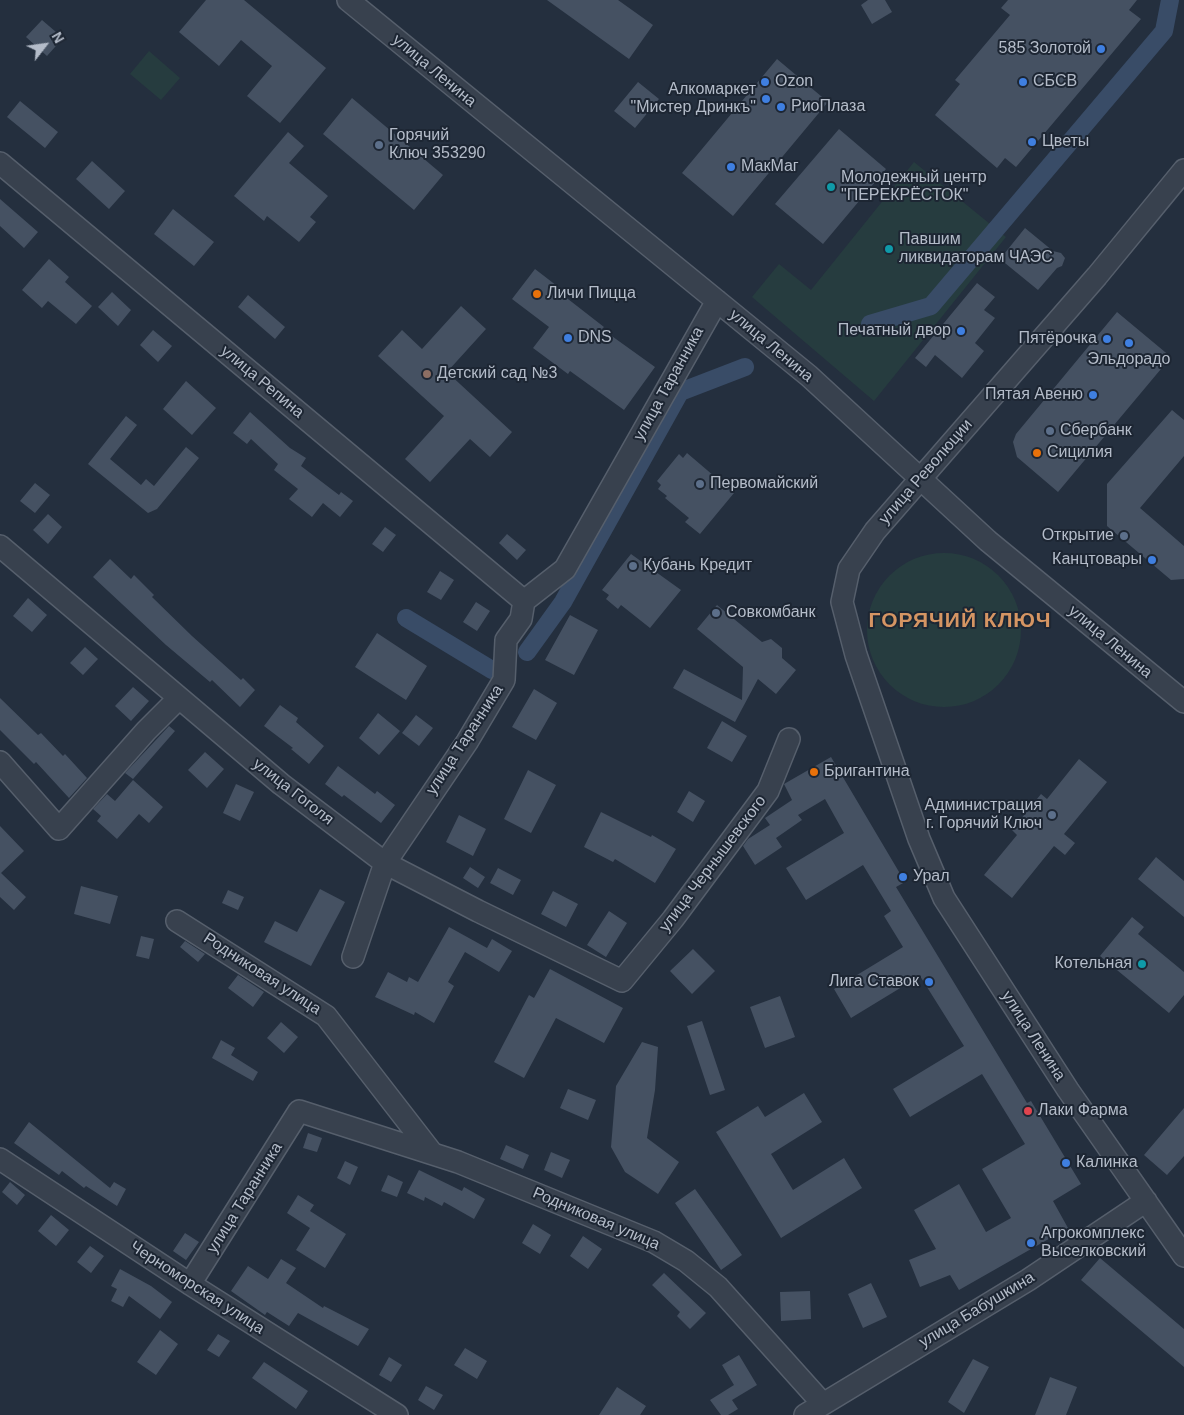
<!DOCTYPE html>
<html>
<head>
<meta charset="utf-8">
<style>
  body { margin:0 }
  #map { position:relative; width:1184px; height:1415px; overflow:hidden; background:#242f3e; font-family:Arial,sans-serif }
  canvas { display:block }
  .north { position:absolute; left:20px; top:20px; width:50px; height:50px; -webkit-text-stroke:4px #1d2633; paint-order:stroke; rotate:60deg; font-size:14px; font-weight:700; line-height:20px; text-align:center; color:#b4bcc9 }
  .north::after { content:''; display:block; margin:auto; width:18px; height:22px; background:#b4bcc9; clip-path:polygon(50% 0,100% 100%,50% 72%,0 100%) }
</style>
</head>
<body>
<div id="map">
<canvas width="1184" height="1415"></canvas>
<div class="north">N</div>
</div>
<script>
const ctx = document.querySelector('canvas').getContext('2d');
ctx.lineJoin = 'round';
function paint(path, color) {
  ctx.fillStyle = color;
  ctx.fill(path, 'evenodd');
}
function stroke(path, color, width, dash) {
  ctx.strokeStyle = color;
  ctx.lineWidth = width;
  ctx.lineCap = dash ? 'butt' : 'round';
  ctx.setLineDash(dash || []);
  ctx.stroke(path);
}
function write(font, color, halo, rows, align = 'center') {
  ctx.font = font + ' Arial,sans-serif';
  ctx.lineWidth = 4;
  ctx.setLineDash([]);
  ctx.textBaseline = 'middle';
  ctx.strokeStyle = halo;
  ctx.fillStyle = color;
  for (const [text, x, y, turn = 0] of rows) {
    ctx.save();
    ctx.translate(x, y);
    ctx.rotate((+turn || 0) * Math.PI / 180);
    ctx.textAlign = isNaN(turn) ? turn : align;
    if (halo) ctx.strokeText(text, 0, 0);
    ctx.fillText(text, 0, 0);
    ctx.restore();
  }
}
paint(new Path2D(`
  M149 51 180 78 161 100 130 74Z
  M914 162 1006 237 874 401 752 297 779 264 811 290Z
  M867 630a77 77 0 1 1 154 0a77 77 0 1 1-154 0Z`), '#263c3f');
stroke(new Path2D(`
  M870 324 931 306 1164 31 1170 0
  M406 618 492 670
  M527 652 563 602 680 392 745 367`), '#394c67', 18);
paint(new Path2D(`
  M206 0H244L326 68 280 123 247 96 272 66 241 40 219 66 179 32Z
  M547 0H618L653 25 629 59Z
  M868 0H885L892 12 872 24 861 5Z
  M1008 0H1137L1129 10 1141 19 1016 167 1005 158 997 168 935 115 960 84 955 80 1010 15 1001 8Z
  M42 20 63 38 47 56 26 37Z
  M777 59 828 102 733 216 682 173Z
  M638 82 659 99 635 128 614 111Z
  M352 98 443 175 414 210 323 134Z
  M20 101 58 132 45 148 7 117Z
  M839 129 886 169 823 244 775 204Z
  M288 132 304 146 289 163 328 196 310 217 316 222 299 242 267 216 264 221 234 196Z
  M92 161 125 191 109 209 76 179Z
  M0 199 38 232 24 248 0 226Z
  M173 209 214 242 194 266 154 234Z
  M1025 228 1053 251 1061 253 1065 258 1062 266 1057 268 1038 290 1000 259Z
  M49 259 69 277 65 282 92 306 76 324 48 301 42 308 22 290Z
  M535 269 561 289 559 292 604 327 602 329 655 367 624 410 570 371 568 374 533 348 549 327 512 299Z
  M977 283 995 297 984 310 995 318 975 343 984 351 962 378 935 355 926 367 915 358Z
  M112 292 131 310 118 326 98 307Z
  M248 295 285 327 275 339 238 307Z
  M461 306 486 329 447 372 512 432 490 457 470 439 430 482 405 459 444 416 378 356 402 330 422 349Z
  M1117 312 1171 357 1058 492 1017 457 1013 442 1016 434Z
  M153 330 172 346 158 362 140 345Z
  M186 381 216 408 192 435 163 409Z
  M1172 410 1184 420V456L1140 508 1184 546V579L1171 580 1107 526V484Z
  M250 412 290 448 306 458 301 466 339 495 341 492 353 501 340 517 323 503 312 517 289 499 298 489 274 470 278 464 251 439 247 444 233 433Z
  M126 416 137 425 110 459 141 485 146 479 154 486 186 447 199 458 157 509 148 513 88 464Z
  M687 453 734 493 700 534 685 522 689 518 665 498 667 496 658 489 661 485 657 481 679 454 683 458Z
  M35 483 50 495 35 513 20 501Z
  M48 514 62 527 48 544 33 530Z
  M385 527 396 535 383 552 372 544Z
  M507 534 526 550 517 560 499 543Z
  M631 554 681 590 650 628 621 605 618 609 606 599 609 595 602 590Z
  M110 559 131 579 134 575 154 595 152 597 192 636 241 680 243 678 255 690 240 707 212 680 210 682 166 645 93 577Z
  M440 571 454 580 441 600 427 592Z
  M28 598 47 615 32 632 13 616Z
  M476 602 490 611 477 631 463 622Z
  M717 605 762 642 771 639 782 648V658L796 670 776 694 758 679 735 722 673 688 684 669 742 700 743 667 697 629Z
  M570 615 598 630 574 675 545 660Z
  M377 633 427 666 406 700 355 667Z
  M85 647 98 659 83 675 70 663Z
  M133 687 149 701 131 721 115 706Z
  M534 689 557 703 536 740 512 727Z
  M0 698 38 735 41 733 63 756 65 754 87 778 69 798 36 762 34 764 0 730Z
  M280 705 298 718 296 722 324 746 309 764 291 749 293 748 264 726Z
  M378 713 400 731 379 755 359 738Z
  M416 715 433 728 419 746 402 733Z
  M722 721 747 736 732 762 707 748Z
  M169 726 175 731 133 779 125 773Z
  M205 752 224 769 207 788 188 770Z
  M831 757 905 882 896 887 1027 1103 1031 1101 1081 1184 1053 1201 1068 1228 959 1290 950 1275 920 1287 909 1260 936 1249 914 1210 959 1184 986 1232 1011 1218 982 1169 1025 1144 982 1074 910 1117 893 1089 964 1046 920 976 851 1018 834 989 903 947 884 916 891 911 863 865 806 900 786 868 844 833 825 799 798 815 802 820 776 838 782 847 755 865 743 846 748 839 770 825 765 818 792 800 784 784Z
  M1079 759 1107 782 1064 834 1075 843 1065 855 1054 846 1012 898 984 875 1017 835 1012 830 1041 794 1047 799Z
  M338 766 375 794 377 791 395 805 381 823 344 795 342 797 325 784Z
  M528 770 556 785 531 833 504 819Z
  M133 780 163 807 149 823 139 814 117 839 97 821 101 816 93 809 107 794 115 801Z
  M236 784 254 792 240 821 223 813Z
  M689 791 705 801 693 822 677 812Z
  M601 812 651 837 652 835 676 849 655 883 615 859 613 862 584 847Z
  M459 815 486 829 473 856 446 842Z
  M0 826 24 851 1 873 26 897 14 910 0 897Z
  M1156 857 1184 881V917L1138 879Z
  M470 867 485 877 478 888 463 878Z
  M498 868 521 880 513 895 490 883Z
  M81 886 118 896 110 924 74 914Z
  M320 889 345 902 311 966 264 942 275 921 297 932Z
  M228 890 244 897 238 910 222 903Z
  M553 891 578 904 566 927 541 914Z
  M609 911 627 923 606 957 587 945Z
  M1132 917 1144 927 1138 934 1184 972V995L1169 1013 1100 956Z
  M449 927 487 948 492 939 512 951 499 972 465 952 448 982 454 986 434 1023 415 1012 414 1015 375 997 388 972 407 982 409 977 418 982Z
  M141 936 154 939 149 959 136 956Z
  M185 941 205 954 198 962 180 947Z
  M693 949 715 971 692 994 670 971Z
  M550 969 623 1008 604 1043 556 1018 524 1078 494 1062 529 995 534 998Z
  M238 975 264 992 253 1007 228 988Z
  M780 996 795 1037 765 1048 750 1007Z
  M702 1021 725 1090 710 1095 687 1026Z
  M281 1022 298 1037 284 1053 267 1038Z
  M221 1040 235 1048 231 1055 258 1072 253 1081 212 1058Z
  M642 1042 658 1047 655 1090 647 1138 679 1162 658 1194 625 1172 611 1147 616 1086Z
  M568 1089 596 1100 588 1120 560 1108Z
  M804 1093 822 1122 771 1154 793 1190 844 1158 862 1188 781 1238 716 1132 758 1106 765 1117Z
  M1184 1108V1156L1167 1175 1144 1155Z
  M29 1122 110 1188 114 1182 126 1189 117 1206 86 1186 84 1188 62 1171 59 1175 14 1143Z
  M308 1133 322 1138 317 1152 303 1148Z
  M506 1145 529 1155 523 1169 500 1159Z
  M551 1152 570 1160 562 1178 544 1170Z
  M345 1161 358 1167 350 1185 337 1178Z
  M419 1170 462 1191 464 1187 485 1199 474 1219 444 1202 442 1206 425 1197 424 1201 407 1193Z
  M388 1175 403 1182 397 1197 381 1191Z
  M10 1182 25 1195 17 1205 2 1192Z
  M695 1189 742 1255 721 1270 675 1203Z
  M298 1195 314 1205 310 1211 346 1234 325 1268 296 1250 310 1228 287 1213Z
  M51 1215 69 1230 56 1246 38 1231Z
  M533 1224 551 1235 540 1254 522 1243Z
  M185 1233 199 1242 186 1260 173 1251Z
  M583 1236 602 1249 588 1269 570 1256Z
  M90 1246 104 1256 91 1273 77 1262Z
  M1100 1258 1184 1329V1367L1081 1280Z
  M281 1259 296 1268 286 1283 323 1308 324 1306 369 1329 358 1346 298 1313 289 1326 267 1312 265 1315 231 1291 248 1266 268 1279Z
  M120 1269 151 1286 172 1302 160 1319 129 1296 123 1307 111 1301 117 1289 111 1286Z
  M664 1273 706 1313 690 1329 677 1316 680 1312 652 1285Z
  M871 1283 887 1317 863 1328 848 1294Z
  M810 1291 811 1319 781 1321 780 1292Z
  M160 1330 178 1344 156 1375 137 1362Z
  M218 1334 230 1341 219 1357 207 1350Z
  M465 1348 487 1361 477 1379 454 1365Z
  M739 1355 757 1385 732 1400 738 1409 728 1415H721L710 1400 734 1385 722 1365Z
  M389 1357 402 1365 391 1382 379 1375Z
  M973 1359 989 1367 964 1413 948 1402Z
  M264 1362 308 1391 296 1409 252 1378Z
  M1050 1377 1077 1387 1066 1415H1035Z
  M426 1386 443 1395 434 1410 418 1400Z
  M617 1387 646 1406 640 1415H599Z`), '#455162');
const minor = new Path2D(`
  M348 0 809 376 988 541 1184 702
  M0 163 524 601
  M1184 170 1097 276 875 531 849 569 842 602 856 655 919 839 944 898 1068 1090 1184 1256
  M0 546 281 784 385 863 478 911 622 981 673 919 768 791 789 739
  M0 762 59 829 146 731 179 698
  M177 921 326 1016 432 1153
  M353 957 385 863 467 742 504 680 506 640 521 619 524 601 565 569 717 301
  M0 1159 190 1284 397 1415
  M190 1284 299 1111 458 1162 654 1242 686 1261 718 1287 823 1404
  M805 1415 1028 1280 1146 1201`);
stroke(minor, '#565f6c', 24);
stroke(minor, '#38414e', 21);
for (const [x, y, r, color] of [
  [1101,49,5,"#3f7fe0"],
  [765,82,5,"#3f7fe0"],
  [1023,82,5,"#3f7fe0"],
  [766,99,5,"#3f7fe0"],
  [781,107,5,"#3f7fe0"],
  [1032,142,5,"#3f7fe0"],
  [379,145,5,"#5c6f8a"],
  [731,167,5,"#3f7fe0"],
  [831,187,5,"#0f9aa8"],
  [889,249,5,"#0f9aa8"],
  [537,294,5,"#e8710a"],
  [961,331,5,"#3f7fe0"],
  [568,338,5,"#3f7fe0"],
  [1107,339,5,"#3f7fe0"],
  [1129,343,5,"#3f7fe0"],
  [427,374,5,"#8d6e63"],
  [1093,395,5,"#3f7fe0"],
  [1050,431,5,"#5c6f8a"],
  [1037,453,5,"#e8710a"],
  [700,484,5,"#5c6f8a"],
  [1124,536,5,"#5c6f8a"],
  [1152,560,5,"#3f7fe0"],
  [633,566,5,"#5c6f8a"],
  [716,613,5,"#5c6f8a"],
  [814,772,5,"#e8710a"],
  [1052,815,5,"#5c6f8a"],
  [903,877,5,"#3f7fe0"],
  [1142,964,5,"#0f9aa8"],
  [929,982,5,"#3f7fe0"],
  [1028,1111,5,"#e0444e"],
  [1066,1163,5,"#3f7fe0"],
  [1031,1243,5,"#3f7fe0"]
]) {
  const dot = new Path2D();
  dot.arc(x, y, r, 0, 2 * Math.PI);
  ctx.fillStyle = color;
  ctx.fill(dot);
  stroke(dot, '#1d2633', 2);
}
write('16px', '#b4bcc9', '#1d2633', [
  ["585 Золотой",1091,49,"right"],
  ["Ozon",775,82],
  ["СБСВ",1033,82],
  ["Алкомаркет",756,90,"right"],
  ["\"Мистер Дринкъ\"",756,108,"right"],
  ["РиоПлаза",791,107],
  ["Горячий",389,136],
  ["Ключ 353290",389,154],
  ["Цветы",1042,142],
  ["МакМаг",741,167],
  ["Молодежный центр",841,178],
  ["\"ПЕРЕКРЁСТОК\"",841,196],
  ["Павшим",899,240],
  ["ликвидаторам ЧАЭС",899,258],
  ["Личи Пицца",547,294],
  ["Печатный двор",951,331,"right"],
  ["DNS",578,338],
  ["Пятёрочка",1097,339,"right"],
  ["Эльдорадо",1129,360,"center"],
  ["Детский сад №3",437,374],
  ["Пятая Авеню",1083,395,"right"],
  ["Сбербанк",1060,431],
  ["Сицилия",1047,453],
  ["Первомайский",710,484],
  ["Открытие",1114,536,"right"],
  ["Канцтовары",1142,560,"right"],
  ["Кубань Кредит",643,566],
  ["Совкомбанк",726,613],
  ["Бригантина",824,772],
  ["Администрация",1042,806,"right"],
  ["г. Горячий Ключ",1042,824,"right"],
  ["Урал",913,877],
  ["Котельная",1132,964,"right"],
  ["Лига Ставок",919,982,"right"],
  ["Лаки Фарма",1038,1111],
  ["Калинка",1076,1163],
  ["Агрокомплекс",1041,1234],
  ["Выселковский",1041,1252]
], 'left');
write('16px', '#b4bcc9', '#1d2633', [
  ["улица Ленина",434,71,40],
  ["улица Ленина",771,346,40],
  ["улица Репина",262,382,40],
  ["улица Таранника",669,384,-61],
  ["улица Революции",926,472,-49],
  ["улица Ленина",1110,642,40],
  ["улица Таранника",465,740,-57],
  ["улица Гоголя",293,792,38],
  ["улица Чернышевского",713,864,-53],
  ["Родниковая улица",262,974,33],
  ["улица Ленина",1033,1036,57],
  ["улица Таранника",245,1198,-58],
  ["Родниковая улица",596,1219,23],
  ["Черноморская улица",197,1288,33],
  ["улица Бабушкина",977,1310,-31]
]);
ctx.letterSpacing = '1px';
write('bold 21px', '#d59563', '#1d2633', [
  ["ГОРЯЧИЙ КЛЮЧ",960,621]
]);
ctx.letterSpacing = '0px';
</script>
</body>
</html>
